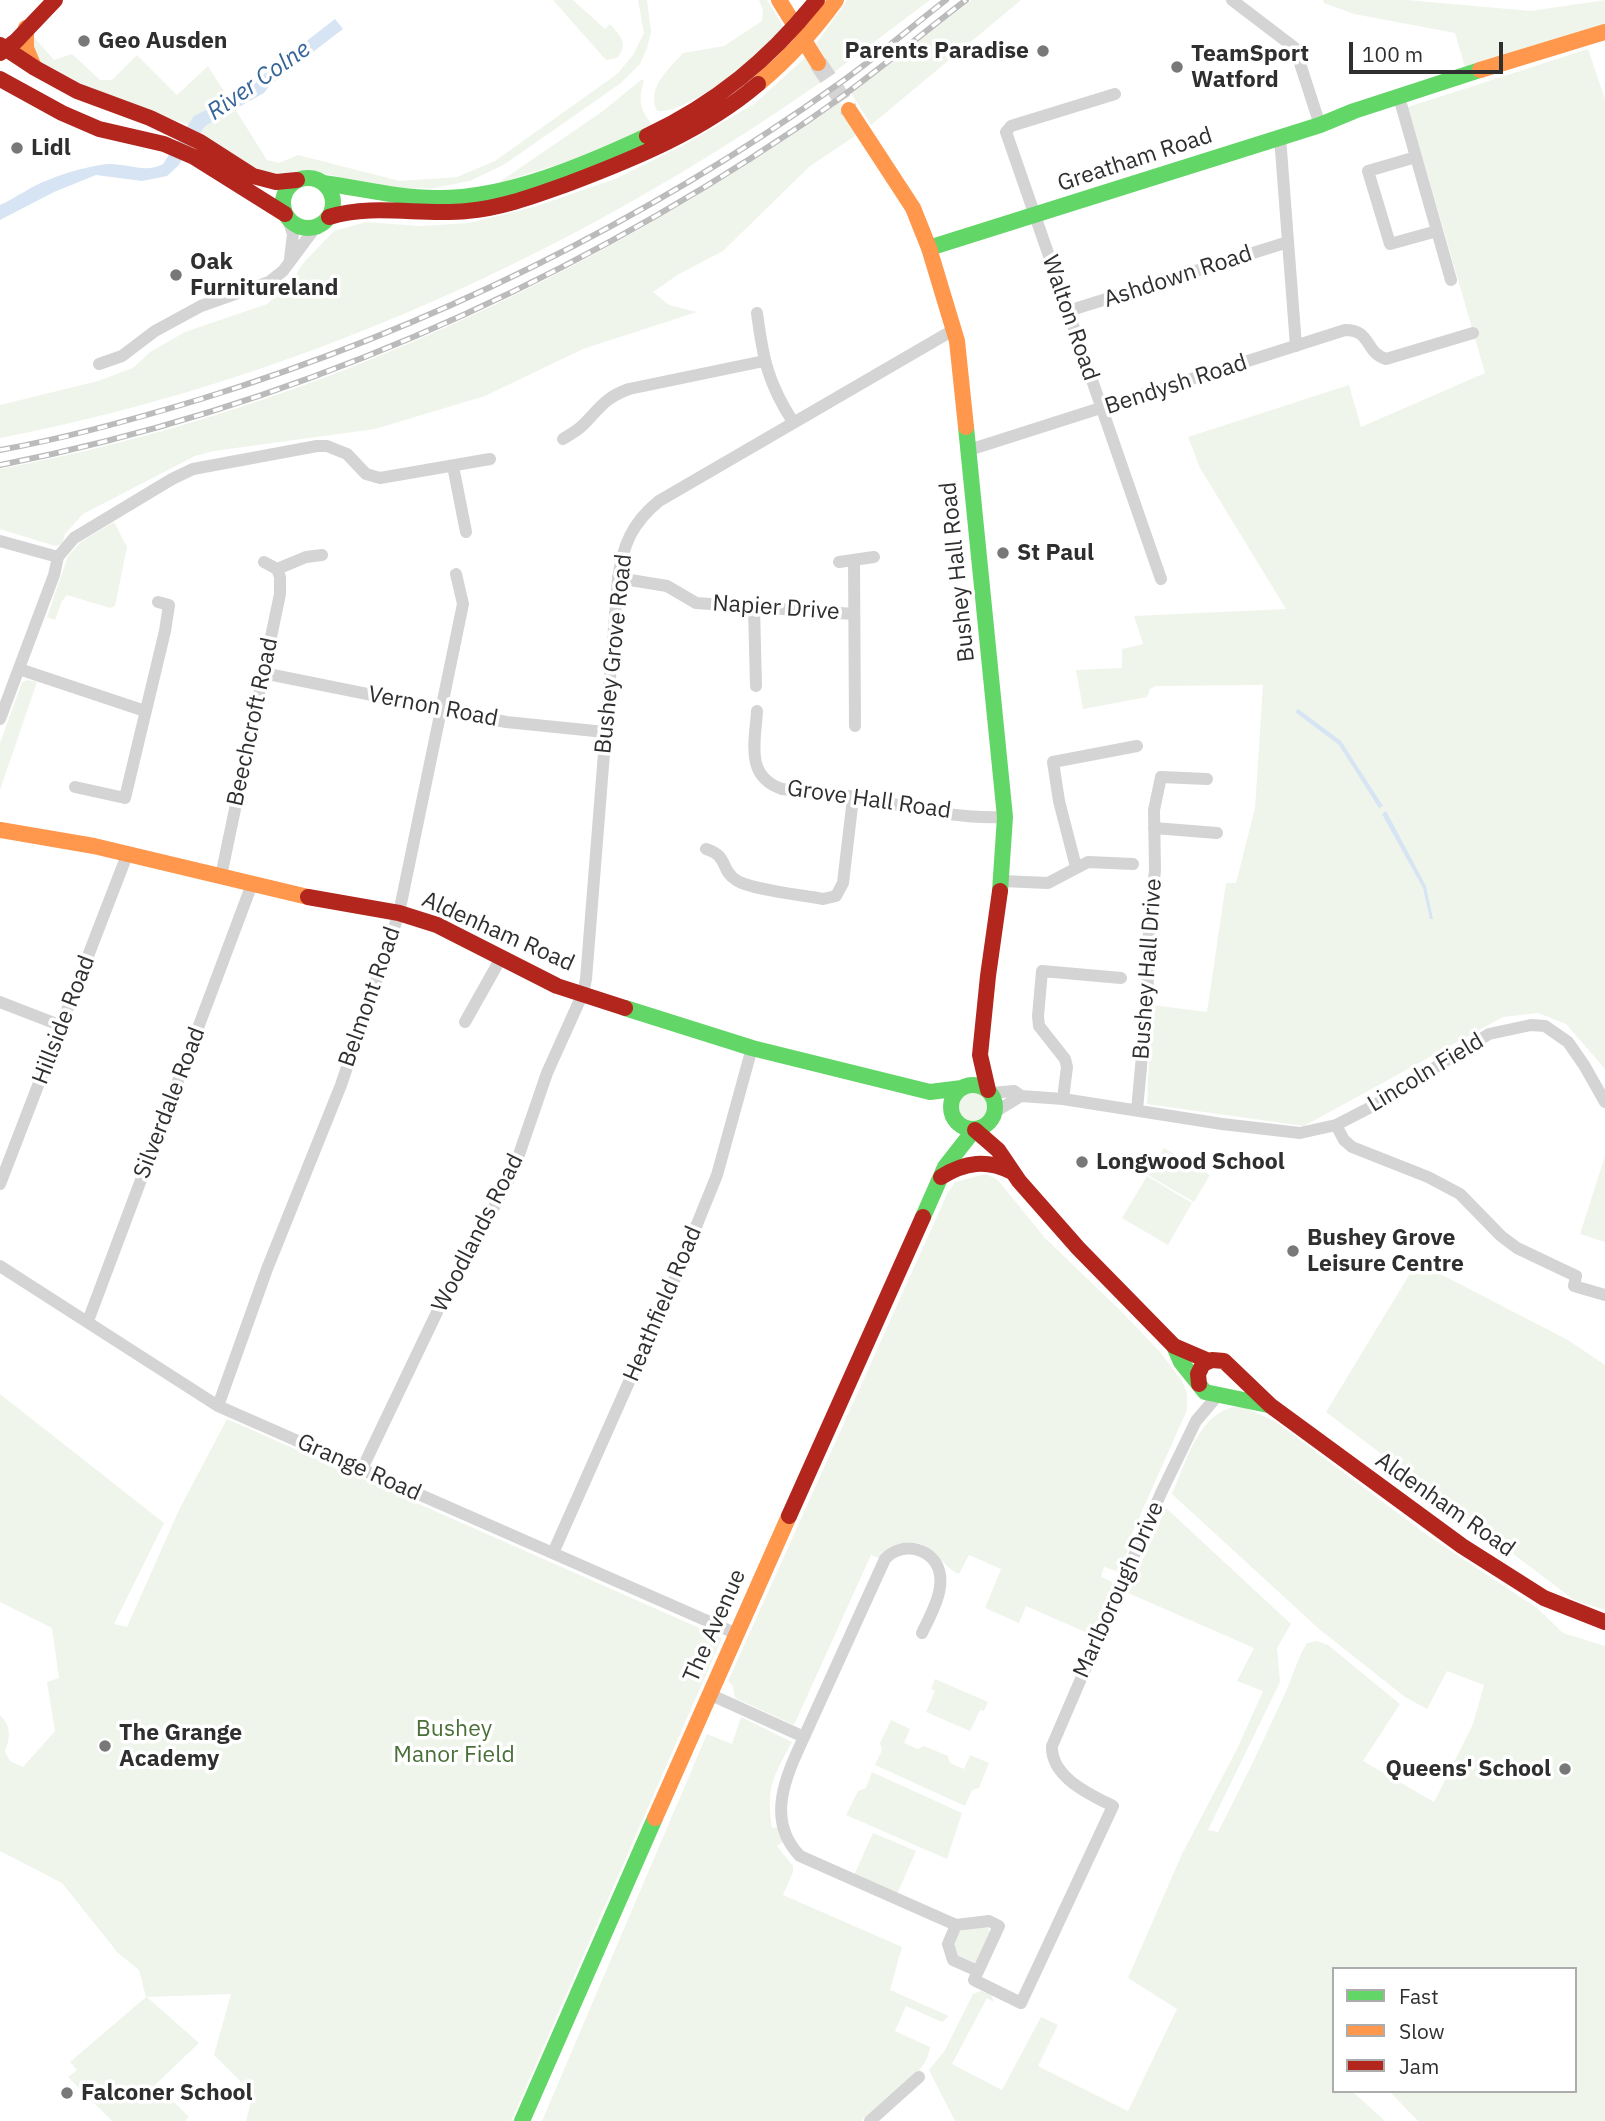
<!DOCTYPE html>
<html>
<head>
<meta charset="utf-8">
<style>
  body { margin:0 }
  #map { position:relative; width:1605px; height:2121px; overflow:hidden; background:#fff; font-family:"IBM Plex Sans",sans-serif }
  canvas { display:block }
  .legend { position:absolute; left:1332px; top:1967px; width:245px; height:126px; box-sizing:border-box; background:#fff; border:2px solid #acacac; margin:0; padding:9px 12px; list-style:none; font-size:21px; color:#2f2f2f }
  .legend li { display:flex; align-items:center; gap:14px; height:35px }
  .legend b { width:35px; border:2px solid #acacac }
  .scale { position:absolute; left:1349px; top:42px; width:154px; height:32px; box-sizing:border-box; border:4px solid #2f2f2f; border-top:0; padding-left:9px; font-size:21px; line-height:24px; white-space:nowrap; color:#2f2f2f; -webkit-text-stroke:5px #fff; paint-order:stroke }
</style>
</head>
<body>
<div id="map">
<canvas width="1605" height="2121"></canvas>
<ul class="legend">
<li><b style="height:9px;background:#63d668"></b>Fast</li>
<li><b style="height:9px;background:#ff974d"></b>Slow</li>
<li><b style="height:9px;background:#b3261e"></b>Jam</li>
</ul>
<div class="scale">100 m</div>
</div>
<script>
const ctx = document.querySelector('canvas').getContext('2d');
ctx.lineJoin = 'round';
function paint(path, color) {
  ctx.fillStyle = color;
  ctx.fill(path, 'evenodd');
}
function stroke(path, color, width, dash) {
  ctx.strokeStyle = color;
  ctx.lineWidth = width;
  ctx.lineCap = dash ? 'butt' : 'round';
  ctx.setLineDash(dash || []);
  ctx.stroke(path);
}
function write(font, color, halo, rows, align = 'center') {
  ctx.font = font + ' "IBM Plex Sans",sans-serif';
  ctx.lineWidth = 7;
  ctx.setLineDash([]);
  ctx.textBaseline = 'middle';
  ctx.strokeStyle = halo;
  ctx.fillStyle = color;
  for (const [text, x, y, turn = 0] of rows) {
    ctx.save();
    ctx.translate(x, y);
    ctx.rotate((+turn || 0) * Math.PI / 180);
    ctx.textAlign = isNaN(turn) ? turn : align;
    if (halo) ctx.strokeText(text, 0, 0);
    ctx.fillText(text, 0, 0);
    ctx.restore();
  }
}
paint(new Path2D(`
  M553 0H573L605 29 610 24C621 37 629 43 617 58L606 60Z
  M638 0H647L651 32 647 48 640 64 621 83 505 164 470 181 434 188 388 189 314 171 293 174 257 171 186 124 101 94 35 59 33 36 54 60 72 54 100 80H112L137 55 177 95 208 66 267 160 279 163 298 155 400 181 457 177 495 161 617 74 633 55 644 33Z
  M759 0H767L784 28C770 42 756 57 740 70 724 82 676 115 657 111 646 88 668 70 683 53L724 46 762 21 763 10Z
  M847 0H930L833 73 816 44Z
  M972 0H1021L871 125 851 93Z
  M1323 0H1407L1531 11 1605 0V24L1465 67 1455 33 1354 14 1324 3Z
  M1588 49 1605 99V1069L1566 1024 1538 1013 1503 1017 1304 1126 1147 1104 1152 1005 1207 1012 1226 883H1236L1255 808 1263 685 1156 686 1150 689 1147 697 1083 709 1076 670 1122 668V649L1143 644 1134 616 1286 609 1200 468 1188 437 1349 385 1361 427 1485 373 1408 107Z
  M805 58 824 80C577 253 296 381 0 438V405L98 381 133 368 150 352 185 332 267 304 288 286 305 261 334 231 366 222 420 226 469 223 534 207 615 179 684 145 754 104Z
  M642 79 644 81C638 99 640 110 652 125L614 147 498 183 603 111Z
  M840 102 858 134 810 166 723 251 679 274 653 292 669 305 697 312 583 349 485 396 375 429 214 451 195 456 83 514 65 534 62 544 55 546 0 529V469C301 413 590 278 840 102Z
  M114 522 127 547 115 606 110 608 67 595 62 601 55 620 47 617 68 556 82 541Z
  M28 680 37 682 0 790V743L22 682Z
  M955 1108a17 17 0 1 1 34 0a17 17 0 1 1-34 0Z
  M1164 1148 1210 1175 1194 1202 1148 1175Z
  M1605 1156V1242L1580 1234Z
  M986 1174 998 1180 1045 1238 1124 1314 1160 1352 1182 1381 1187 1393V1410L1130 1538 1131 1543 1120 1569 1116 1571 1104 1567 1101 1577 1111 1581 1113 1586 1092 1635 1026 1606 1019 1623 985 1608 1001 1569 969 1555 959 1574C939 1565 931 1537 903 1543 892 1546 886 1549 881 1559L871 1555 794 1725 735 1698 733 1686 728 1681 947 1194 955 1182Z
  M1147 1176 1192 1203 1168 1245 1122 1218Z
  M1417 1262 1568 1340 1605 1365V1610L1574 1600 1326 1412Z
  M0 1394 164 1523 114 1624 127 1627 179 1510 227 1419 722 1638 511 2121H246L253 2094 214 2055 231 1994 147 1997 199 2043 156 2084 189 2117 185 2121H112L68 2077 77 2070 70 2062 146 1997 139 1970 118 1953 62 1883 0 1851V1715C12 1727 10 1738 5 1752L10 1761 23 1767 55 1731 47 1682 59 1678 52 1628 0 1602Z
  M1242 1406 1276 1422 1427 1535 1537 1608 1563 1633 1605 1646V2121H1418L1389 2091H1575V1969H1334V2091H1352L1385 2121H955L929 2070 945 2050 973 1994 981 1991 991 1995 994 2002 987 1998 952 2064 1002 2090 1041 2017 1058 2025 1038 2066 1128 2111 1177 2009 1128 1978 1182 1854 1237 1749 1263 1691 1237 1681 1254 1648 1128 1593 1166 1508 1291 1624 1277 1648 1280 1682 1208 1830 1218 1832C1241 1788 1262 1743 1283 1698 1292 1680 1296 1660 1307 1643L1317 1641 1328 1645 1400 1704 1363 1761 1434 1802 1473 1724 1484 1685 1447 1671 1427 1709 1405 1697 1319 1629 1172 1494C1187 1461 1199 1408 1242 1406Z
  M935 1679 988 1702 984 1711 980 1710 970 1731 926 1712 935 1691 931 1689Z
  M741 1717 792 1742C773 1777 766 1787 772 1828L780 1827 784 1841 777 1846 793 1866V1872L783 1895 902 1947 890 1990 949 2016 942 2022 906 2006 895 2031 930 2047C928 2074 882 2105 861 2121H542L707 1734 732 1744Z
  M891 1720 910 1729 904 1743 918 1749 924 1746 948 1756 950 1763 964 1769 970 1755 989 1763 979 1788 972 1790 965 1806 875 1765 882 1750 880 1743Z
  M872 1772 962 1813 947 1859 846 1815 858 1791 866 1788Z
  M873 1833 916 1851 897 1894 854 1875Z
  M987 1927 990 1932 976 1963 952 1953 959 1931Z`), '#eff5eb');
paint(new Path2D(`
  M335 19 343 29 271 84 264 93 205 126 178 166 167 176 142 181 96 175 54 192 0 220V205C16 198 31 186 48 180 64 173 83 168 100 165 122 160 143 175 163 164L194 116 224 101 228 96 230 97 242 91Z
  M1298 709 1341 741 1383 806 1379 808 1339 745 1295 712Z
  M1386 811 1426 886 1433 919H1430L1423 888 1382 814Z`), '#d6e4f4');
stroke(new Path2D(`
  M818 63 849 110`), '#d5d5d5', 18, [18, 9]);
stroke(new Path2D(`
  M1232 0 1295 48 1320 125
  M1115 94 1011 126 1006 132 1161 579
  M1399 97 1451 280
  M1280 137 1296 346
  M1416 157 1368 171 1390 244 1437 231
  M288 219 293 234 290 259
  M1068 311 1288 242
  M757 313C763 359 768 383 793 422
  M99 364 122 356 155 331 201 306 269 282 283 271 315 228
  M563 439C569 435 577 431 583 425 600 408 604 398 629 389L764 361
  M969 450 1345 330C1372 330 1364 352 1386 359L1473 333
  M453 466 466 532
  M0 541 58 557
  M854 560 855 726
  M264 562 277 569 306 557 322 555
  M839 562 874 557
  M618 578 667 586 696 603 854 614
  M754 607 756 686
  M19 669 145 711
  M263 673 506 722 605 732
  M757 711C755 743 745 776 782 789 814 793 848 794 880 801 919 810 964 819 1005 817
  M0 719 54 575 58 557 74 538 172 479 193 469 317 446H327L347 454 366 474 380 478 490 459
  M75 787 125 798 165 631 169 605 158 602
  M1154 828 1217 833
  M706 849C729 856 720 870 736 880 751 890 803 895 823 899L836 896 843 883 853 798
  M1076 867 1059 801 1053 762 1137 746
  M221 876 280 594V577L277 569
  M1002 881 1048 883 1088 862 1133 864
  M0 1002 62 1026
  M465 1022 501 958
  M991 1093 1014 1091 1021 1096 1063 1099 1222 1124 1300 1133 1336 1125 1373 1106 1489 1034 1531 1025 1545 1026 1568 1042 1584 1065 1605 1102
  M1063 1099 1067 1067 1065 1059 1039 1026 1038 1016 1042 971 1121 978
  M1137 1110 1148 991 1147 952 1155 870 1154 810 1161 777 1207 779
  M995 1112 1021 1096
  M1336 1125 1344 1140 1352 1147 1428 1177 1460 1194 1501 1236 1517 1248 1576 1276 1574 1286 1605 1295
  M0 1184 127 855
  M0 1266 218 1406 737 1634
  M88 1321 252 884
  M218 1406 267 1269 341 1085 399 913 463 604 456 574
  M362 1469 438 1310 513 1172 547 1073 583 993 586 979 618 578C623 545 632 523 659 501L955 329
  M553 1553 676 1276 717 1175 752 1048
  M709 1694 804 1737C786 1776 765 1820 800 1856L956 1925
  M804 1737 885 1559C902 1540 936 1548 940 1575 943 1594 930 1616 922 1633
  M978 1971 953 1960 948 1944 956 1925 989 1921 999 1926 974 1980 1021 2003 1113 1806C1089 1794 1051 1777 1052 1746L1161 1493 1196 1421 1218 1395
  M870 2121 919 2077`), '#d4d4d4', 12);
stroke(new Path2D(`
  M283 203a25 25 0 1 1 50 0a25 25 0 1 1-50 0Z
  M323 183C360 188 398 198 436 198 505 199 585 165 647 136
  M929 248 1320 125 1354 111 1480 70
  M966 427 1005 817 1000 891
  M625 1008 752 1048 930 1092 962 1088
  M951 1107a22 22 0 1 1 44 0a22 22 0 1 1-44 0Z
  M923 1217 945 1167 974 1130
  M1174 1346 1181 1362 1205 1392 1268 1405
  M522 2121 655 1818`), '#63d668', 16);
stroke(new Path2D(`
  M779 0 818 63
  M26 28V48L34 67
  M1480 70 1605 32
  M758 84C788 59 813 32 836 0
  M849 110 913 208 929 248 957 341 966 427
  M0 830 94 846 308 897
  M655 1818 789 1516`), '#ff974d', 16);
stroke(new Path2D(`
  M0 45 35 68 77 91 150 118 200 142 253 176 276 182 297 180
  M0 53 16 41 55 0
  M0 79 62 113 99 129 164 144 194 157 285 214
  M647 136C716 103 769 60 817 0
  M329 217C374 203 421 216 467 211 503 208 536 195 570 183 636 158 704 130 758 84
  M308 897 399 913 437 925 557 986 625 1008
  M988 1090 980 1055 988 976 1000 891
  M975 1130 998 1150 1019 1181 1078 1248 1174 1346 1209 1361
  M941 1177C965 1162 987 1159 1012 1172
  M1199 1384 1198 1374 1203 1364 1212 1360 1224 1361 1271 1406 1462 1546 1544 1598 1605 1622
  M789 1516 923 1217`), '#b3261e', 16);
const rail = new Path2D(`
  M0 450C68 438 135 419 201 399 427 329 643 223 837 85 874 59 910 28 946 0
  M0 465C285 409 556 290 797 128 856 89 910 43 966 0`);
stroke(rail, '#bbb', 6);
stroke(rail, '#fff', 3.5, [10]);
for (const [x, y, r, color] of [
  [84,41,7,"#787878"],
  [1043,51,7,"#787878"],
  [1177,67,7,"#787878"],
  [17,148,7,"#787878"],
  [176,275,7,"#787878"],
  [1003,553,7,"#787878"],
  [1082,1162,7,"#787878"],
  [1293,1251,7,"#787878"],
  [105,1746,7,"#787878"],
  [1565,1769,7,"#787878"],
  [67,2093,7,"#787878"]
]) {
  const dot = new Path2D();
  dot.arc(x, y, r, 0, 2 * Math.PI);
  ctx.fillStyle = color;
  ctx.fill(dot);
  stroke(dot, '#fff', 2.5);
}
write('bold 23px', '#2f2f2f', '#fff', [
  ["Geo Ausden",98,41],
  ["Parents Paradise",1029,51,"right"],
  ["TeamSport",1191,54],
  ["Watford",1191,80],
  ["Lidl",31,148],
  ["Oak",190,262],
  ["Furnitureland",190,288],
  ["St Paul",1017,553],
  ["Longwood School",1096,1162],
  ["Bushey Grove",1307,1238],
  ["Leisure Centre",1307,1264],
  ["The Grange",119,1733],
  ["Academy",119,1759],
  ["Queens' School",1551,1769,"right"],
  ["Falconer School",81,2093]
], 'left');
write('23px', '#2f2f2f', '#fff', [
  ["Greatham Road",1135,160,-18],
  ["Ashdown Road",1178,277,-18],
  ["Walton Road",1070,318,71],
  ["Bendysh Road",1176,385,-18],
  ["Bushey Hall Road",958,572,-96],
  ["Napier Drive",776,608,4],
  ["Bushey Grove Road",614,654,-84],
  ["Vernon Road",433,707,11],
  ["Beechcroft Road",253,722,-78],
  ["Grove Hall Road",869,800,8],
  ["Aldenham Road",498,932,24],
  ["Bushey Hall Drive",1148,969,-86],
  ["Belmont Road",370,997,-71],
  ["Hillside Road",64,1020,-69],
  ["Lincoln Field",1426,1073,-31],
  ["Silverdale Road",170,1103,-69],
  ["Woodlands Road",478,1233,-63],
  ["Heathfield Road",663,1304,-67],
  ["Grange Road",359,1468,24],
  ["Aldenham Road",1445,1505,35],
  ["Marlborough Drive",1119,1590,-66],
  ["The Avenue",715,1626,-66]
]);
write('23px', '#4a6f38', '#fff', [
  ["Bushey",454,1729],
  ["Manor Field",454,1755]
]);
write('italic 24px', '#356498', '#fff', [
  ["River Colne",259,81,-35]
]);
</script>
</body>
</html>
